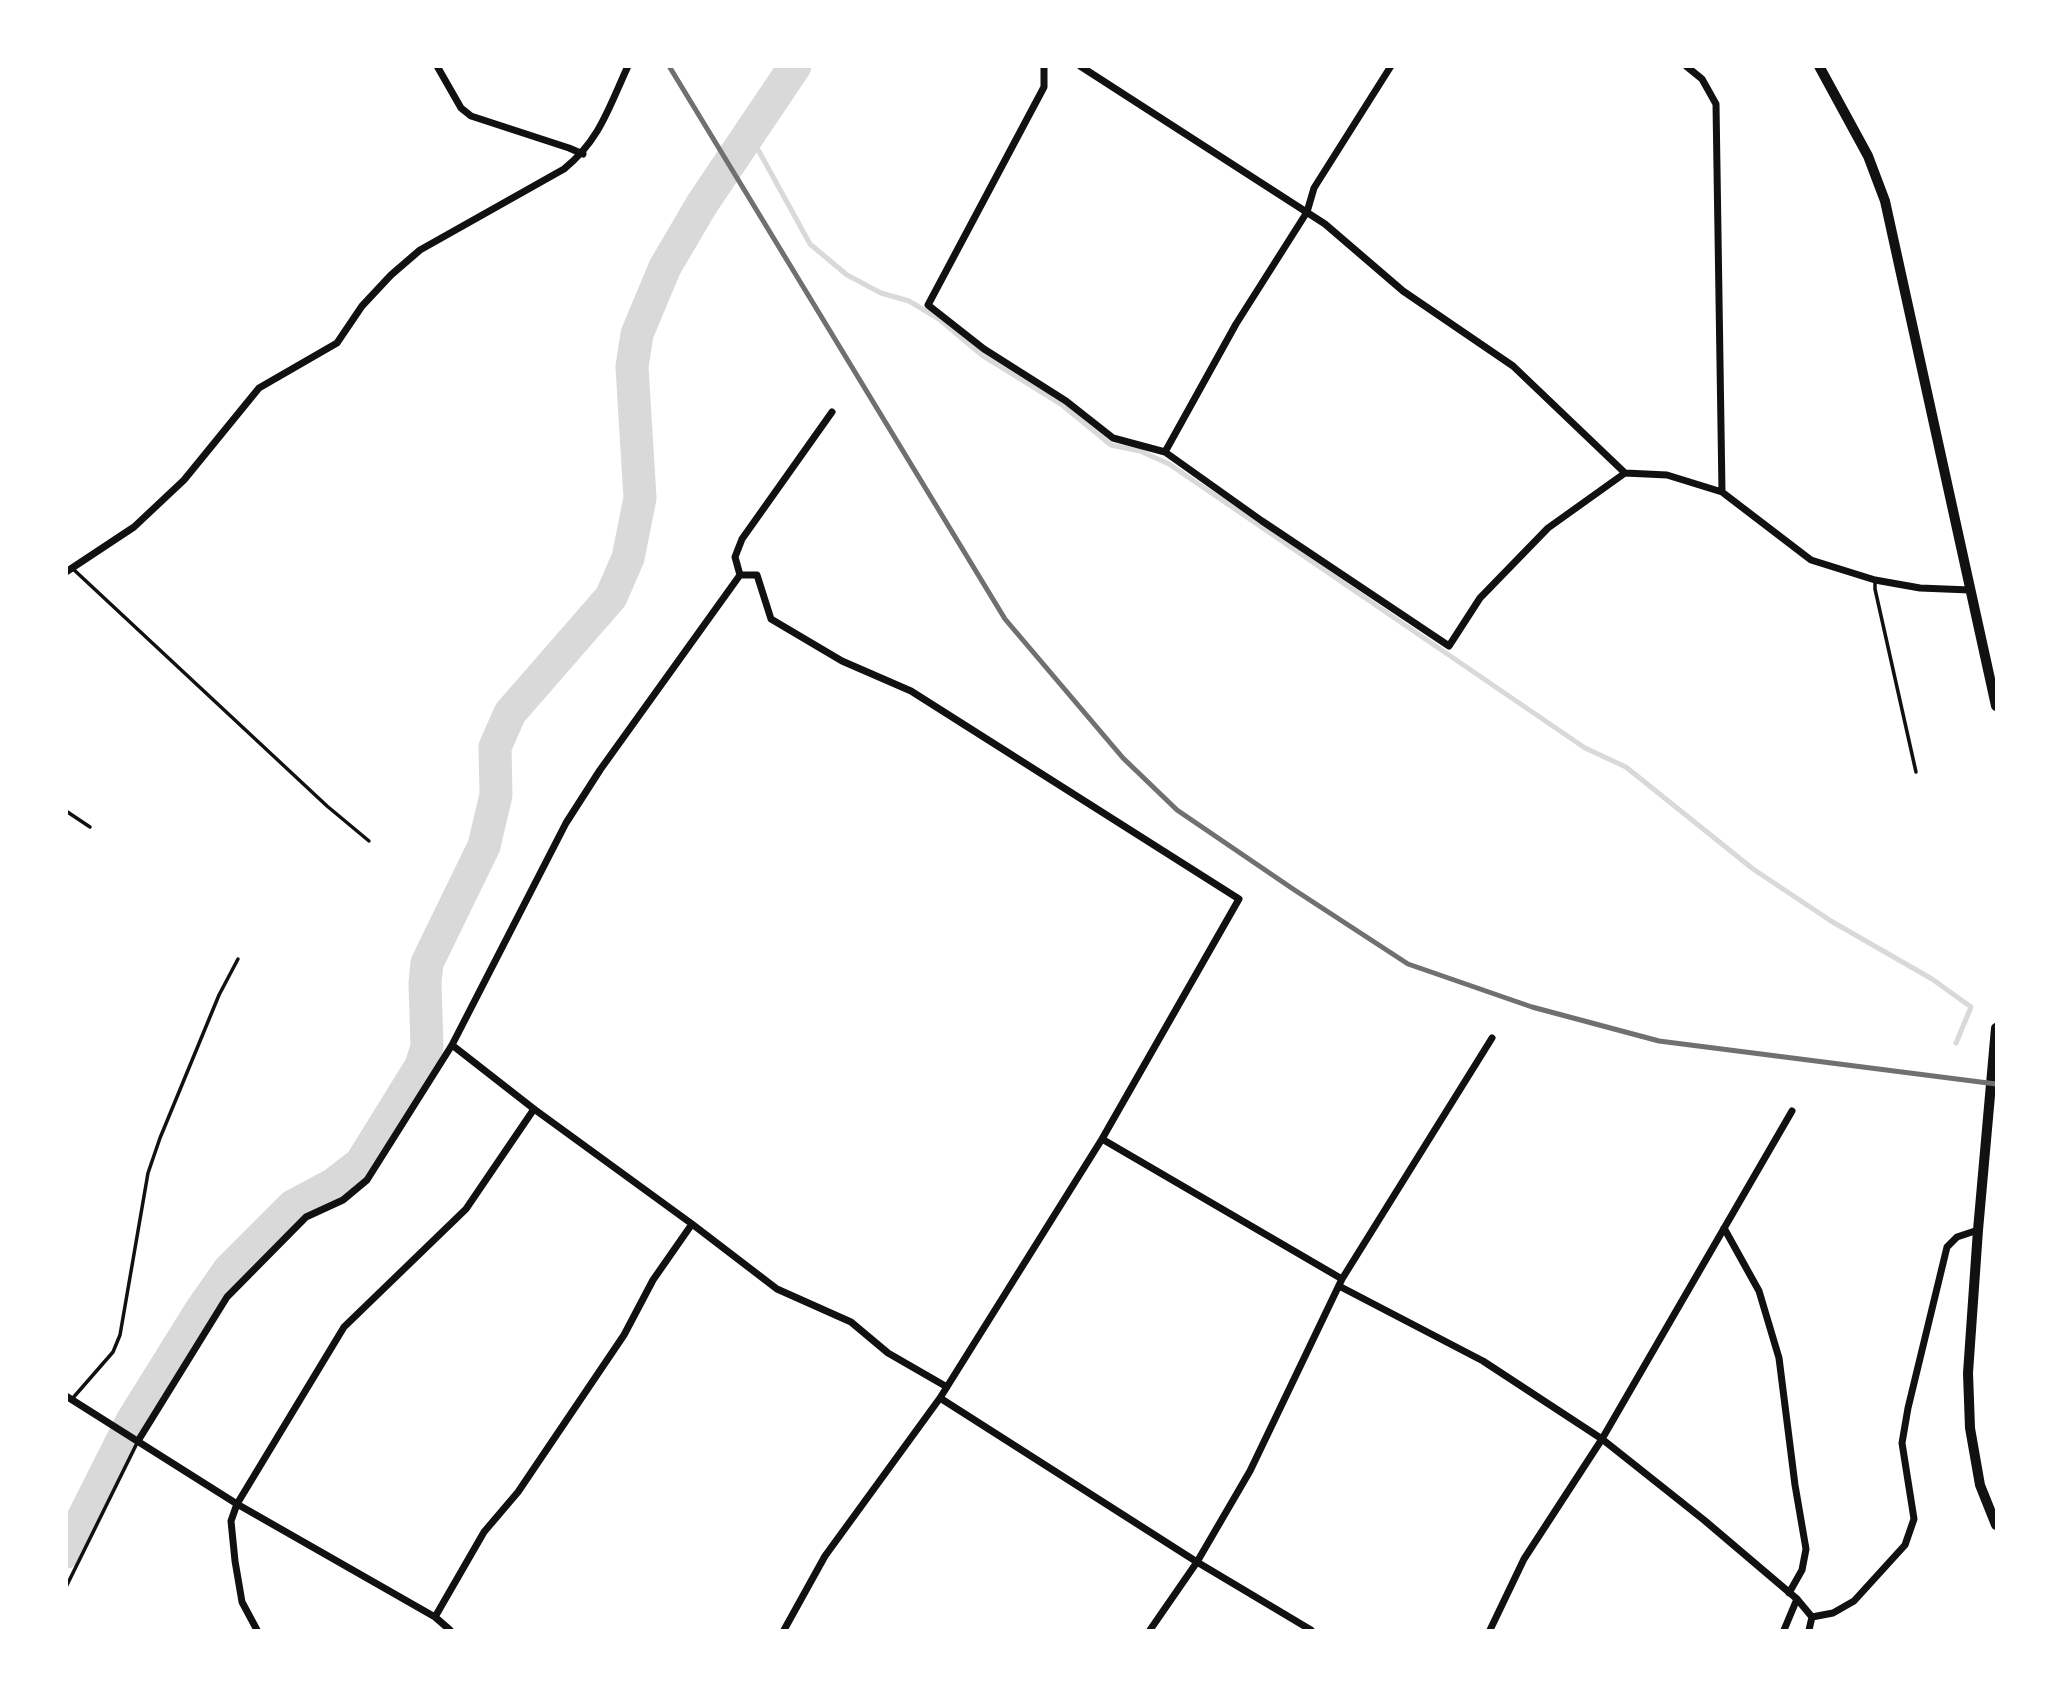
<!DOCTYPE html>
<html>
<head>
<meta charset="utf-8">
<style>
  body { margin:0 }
  #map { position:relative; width:2063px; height:1697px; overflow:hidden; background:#fff; font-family:Inter,sans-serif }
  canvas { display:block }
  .frame { position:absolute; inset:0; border:68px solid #fff; pointer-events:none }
</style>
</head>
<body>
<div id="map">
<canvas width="2063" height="1697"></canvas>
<div class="frame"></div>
</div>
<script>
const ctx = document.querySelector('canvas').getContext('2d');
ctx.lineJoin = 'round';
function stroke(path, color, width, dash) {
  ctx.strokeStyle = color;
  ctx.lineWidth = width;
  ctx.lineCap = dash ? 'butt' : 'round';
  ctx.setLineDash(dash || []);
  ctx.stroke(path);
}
stroke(new Path2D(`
  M750 135 810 244 847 275 881 293 909 301 939 319 983 356 1062 405 1111 445 1140 451 1169 464 1585 748 1626 767 1753 869 1831 921 1932 979 1971 1007 1956 1043`), '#d9d9d9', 5);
stroke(new Path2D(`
  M66 1552 132 1421 201 1310 229 1270 293 1206 334 1184 361 1163 421 1066 427 1047 425 983 427 963 484 846 496 795 495 747 510 713 611 597 628 558 640 498 632 367 637 334 665 267 702 204 795 66`), '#d9d9d9', 33);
stroke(new Path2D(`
  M72 568 327 806 369 841
  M1875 580V589L1916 772
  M66 811 90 827
  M72 1399 113 1352 120 1335 148 1173 160 1138 219 995 238 959
  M66 1587 138 1441`), '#111', 3.5);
stroke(new Path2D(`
  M437 66 461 108 471 116 569 148 583 154
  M1044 66V87L928 305 984 349 1066 401 1113 438 1165 452 1262 521 1449 646 1480 598 1548 528 1625 473
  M1080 66 1325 224 1403 291 1513 366 1625 473 1667 475 1722 492 1811 560 1875 580 1920 588 1970 590
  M1686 66 1702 79 1716 104 1722 492
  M1165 452 1236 324 1307 212 1314 188 1391 66
  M66 572 134 527 184 480 259 388 337 343 362 306 391 275 420 250 564 169C600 140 609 107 628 66
  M740 575H757L771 619 842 661 911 691 1239 899 1102 1139 940 1398 825 1556 784 1630
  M452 1045 534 1109 692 1224 777 1289 851 1322 888 1353 947 1387
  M1102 1139 1342 1279
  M1724 1228 1759 1291 1779 1358 1795 1485 1806 1549 1802 1570 1789 1593
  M1339 1286 1483 1361 1602 1439 1704 1520 1797 1599 1812 1617 1833 1613 1854 1601 1905 1545 1914 1519 1902 1443 1908 1408 1947 1247 1957 1237 1978 1230
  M66 1396 237 1504 435 1617 450 1630
  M940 1398 1197 1562 1311 1630
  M138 1441 227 1297 306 1217 343 1200 367 1180 452 1045 566 823 600 770 740 575 735 557 742 539 832 412
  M435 1617 484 1532 518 1492 624 1335 653 1280 692 1224
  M257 1630 242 1602 235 1561 231 1521 237 1504 344 1327 466 1209 534 1109
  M1150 1630 1197 1562 1250 1471 1342 1279 1492 1038
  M1490 1630 1524 1559 1602 1439 1792 1111
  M1784 1630 1797 1599
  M1809 1630 1812 1617`), '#111', 7);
stroke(new Path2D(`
  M1819 66 1868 156 1885 201 1996 706`), '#111', 10);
stroke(new Path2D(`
  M1996 1028 1978 1230 1968 1373 1970 1428 1980 1485 1996 1525`), '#111', 10);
stroke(new Path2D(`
  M669 66 1005 619 1123 758 1177 810 1293 889 1408 964 1532 1007 1659 1041 1996 1084`), '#707070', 5);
</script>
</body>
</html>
